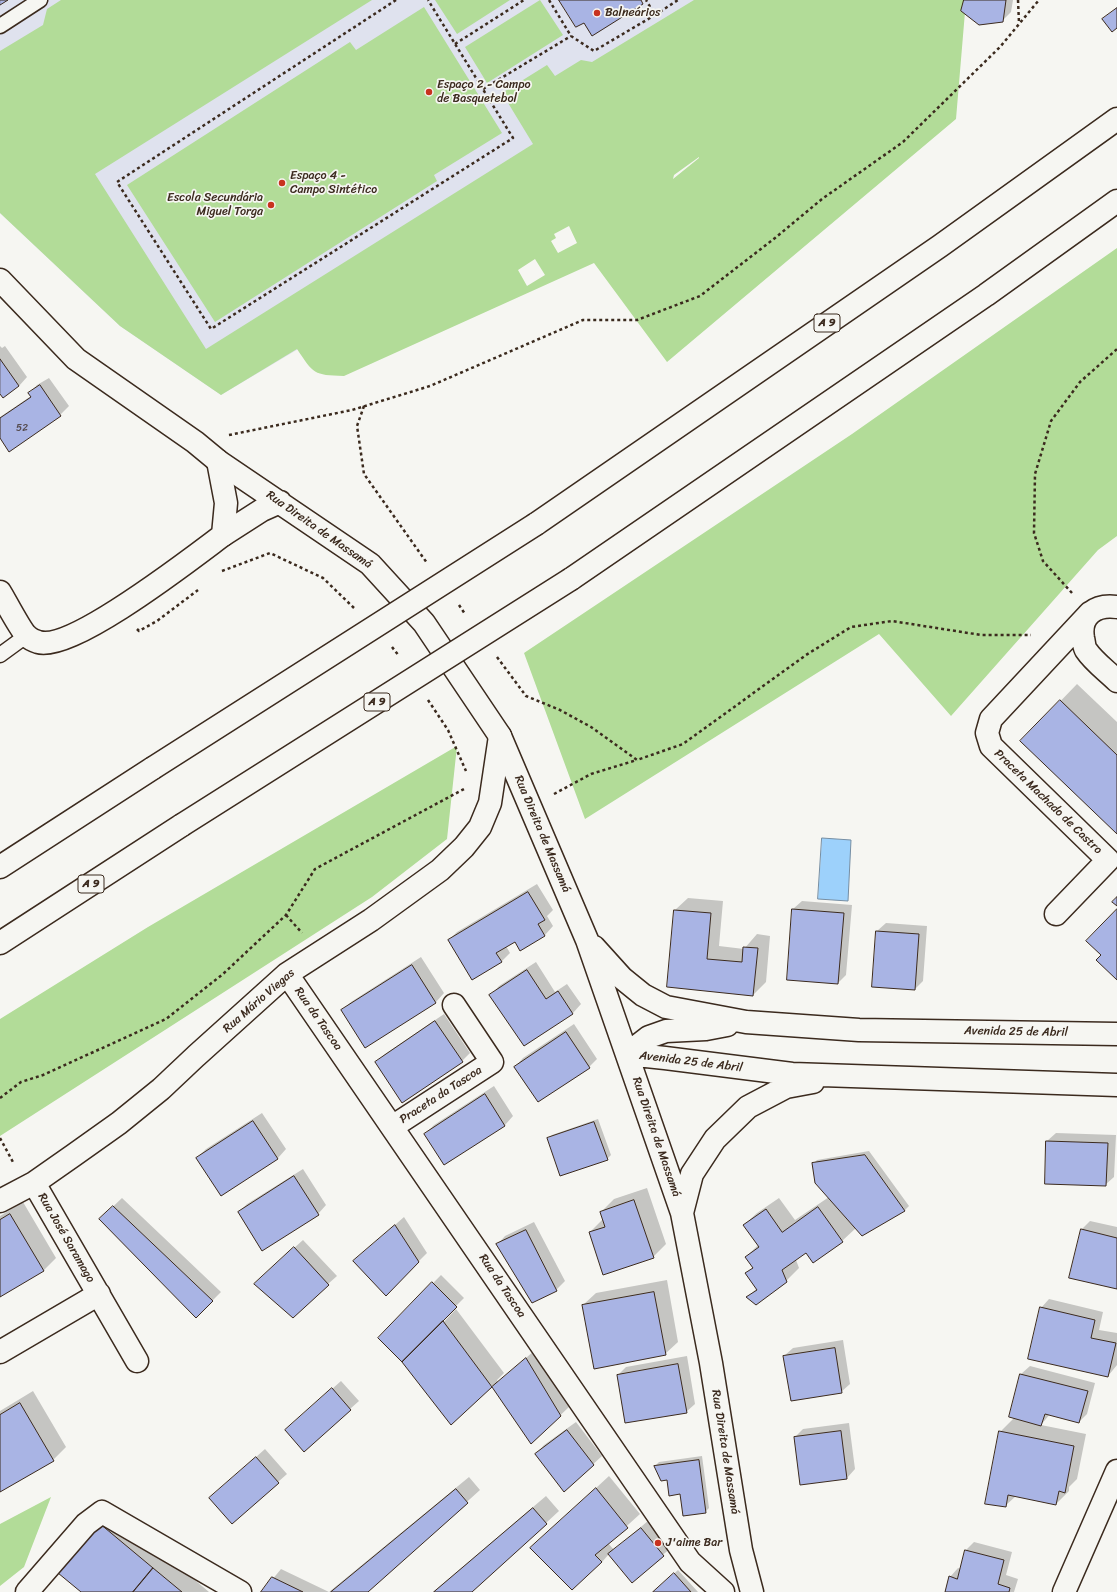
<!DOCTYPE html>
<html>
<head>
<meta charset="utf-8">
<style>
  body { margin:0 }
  canvas { display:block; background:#f6f6f2 }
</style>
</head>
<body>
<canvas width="1117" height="1592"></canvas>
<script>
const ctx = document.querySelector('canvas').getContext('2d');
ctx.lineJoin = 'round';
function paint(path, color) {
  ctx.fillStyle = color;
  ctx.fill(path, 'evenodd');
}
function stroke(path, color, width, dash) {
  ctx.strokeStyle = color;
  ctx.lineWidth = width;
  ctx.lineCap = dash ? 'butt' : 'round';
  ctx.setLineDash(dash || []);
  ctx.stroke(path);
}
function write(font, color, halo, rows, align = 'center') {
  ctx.font = font + ' Sriracha,sans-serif';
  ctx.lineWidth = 3.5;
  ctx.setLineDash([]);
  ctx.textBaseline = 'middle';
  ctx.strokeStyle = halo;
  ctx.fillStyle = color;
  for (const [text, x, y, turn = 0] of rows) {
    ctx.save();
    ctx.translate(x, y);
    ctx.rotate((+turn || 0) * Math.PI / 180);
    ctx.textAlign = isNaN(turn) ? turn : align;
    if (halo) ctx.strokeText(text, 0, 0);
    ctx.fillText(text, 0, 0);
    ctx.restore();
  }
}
paint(new Path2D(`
  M0 0H859L860 15 221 395 120 326 0 213Z`), '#dfe2ee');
paint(new Path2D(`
  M61 0H372L95 174 206 349 533 144 502 93 547 65 555 76 581 60 592 62 694 0H966L956 119 667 362 594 263 344 376C313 375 314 374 297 349L221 395 120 326 0 213V51L43 25 47 9ZM699 157V158L673 179 674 175ZM569 226 577 243 558 253 551 241 556 238 554 234ZM535 259 545 275 527 286 518 270Z
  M435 0H510L457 34Z
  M540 0 563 35 487 83 465 47Z
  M424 7 502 133 434 175 437 181 215 322 127 185 350 42 356 50Z
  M1117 248V536L1098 550 951 716 879 634 585 819 524 653 852 434Z
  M457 746 447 839 372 897 0 1136V1019L148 927Z
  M51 1497 24 1567 0 1586V1524Z`), '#b2dc98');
const water = new Path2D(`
  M822 838 851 840 848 901 818 899Z`);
paint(water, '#9dd1fb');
stroke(water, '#768ea3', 1);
paint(new Path2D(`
  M965 0H1013L1011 12 1002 21Z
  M0 346 2 348 5 346 27 377 19 386 3 397 0 393Z
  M49 378 69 406 60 415 10 450 0 436V417L31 396 29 394 37 385Z
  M1077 684 1117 722V833L1022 741Z
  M537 884 553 910 547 916 553 926 545 935 520 950 515 940 506 946 510 953 502 961 472 979 449 940 457 932Z
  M688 898 723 901 719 946 744 949 757 934 770 936 766 982 753 995 668 986 675 910Z
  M802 901 852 905 846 975 838 983 793 909Z
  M886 923 927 926 923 981 915 989 877 931Z
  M421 957 444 993 436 1002 365 1046 342 1010 351 1002Z
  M536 962 555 992 567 984 581 1004 573 1013 524 1045 491 995 499 986Z
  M444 1014 470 1053 462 1061 376 1062 385 1054Z
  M574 1024 597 1059 589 1067H515L523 1058Z
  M494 1086 513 1116 505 1125 444 1163 425 1134 434 1125Z
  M262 1113 286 1149 278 1158 221 1195 197 1158 206 1149Z
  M598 1119 611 1155 607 1159 548 1139 552 1135Z
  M1056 1133 1116 1135 1114 1177 1105 1185 1047 1141Z
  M869 1151 909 1206 905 1210 862 1235 856 1228 842 1241 807 1252 796 1260 799 1268 786 1281 748 1297 757 1288 747 1273 753 1267 746 1257 758 1245 744 1225 757 1213 779 1198 795 1220 829 1197 813 1164 817 1160Z
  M303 1169 326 1205 318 1214 239 1212 247 1204Z
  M647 1188 666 1244 653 1257 590 1232 603 1219 601 1212 614 1199Z
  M122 1198 221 1292 196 1317 100 1219Z
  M23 1202 56 1258 43 1271 0 1296V1216Z
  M404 1217 427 1253 386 1294 354 1261Z
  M1090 1221 1117 1227V1288L1082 1229Z
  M534 1222 565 1281 556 1290 497 1245 505 1236Z
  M303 1240 337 1276 328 1284 264 1275Z
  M441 1275 464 1298 439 1323 441 1325 456 1309 504 1373 497 1380 498 1382 534 1351 569 1407 531 1443 492 1385 451 1424 404 1362 379 1338Z
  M667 1280 678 1342 665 1354 583 1305 596 1293Z
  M1049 1299 1103 1312 1099 1330 1117 1333V1365L1108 1376 1041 1308Z
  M843 1340 850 1384 841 1392 784 1356 793 1348Z
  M687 1356 695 1404 686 1412 618 1375 626 1367Z
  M1030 1366 1095 1383 1087 1414 1079 1422 1050 1414 1041 1425 1086 1434 1077 1479 1069 1487V1491L1056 1504 1016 1496 1005 1506 1000 1432 1014 1418 1010 1417 1021 1374Z
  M341 1381 359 1401 304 1450 286 1430Z
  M33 1391 66 1447 53 1460 0 1490V1411Z
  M576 1422 602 1456 564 1491 536 1454 544 1445Z
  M849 1423 855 1469 847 1478 795 1437 803 1429Z
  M265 1449 287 1474 278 1482 219 1490Z
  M702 1456 709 1508 705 1512 681 1493 668 1479 661 1480 655 1466 659 1462Z
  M609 1476 640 1514 608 1543 614 1550 649 1520 672 1547 632 1581 609 1554 602 1562 531 1548Z
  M469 1477 480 1490 367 1592H329Z
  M546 1496 559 1511 471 1592H433Z
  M113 1511 209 1592H83L59 1573Z
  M974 1542 1012 1552 1006 1575 1018 1579 1014 1592H946L950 1577 958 1568 961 1569 966 1550Z
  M281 1569 329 1592H262Z
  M678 1570 698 1592H654Z`), '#0003');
const building = new Path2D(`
  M0 0H8L0 5Z
  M559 0H641L643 4 592 36 584 23 576 27Z
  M964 0H1006L1003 22 979 25 961 11Z
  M1117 8V28L1112 32 1102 19Z
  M0 359 19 386 3 398 0 394Z
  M40 385 61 416 9 452 0 438V418L31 397 28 393Z
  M1060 700 1117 755V834L1020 741Z
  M528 892 545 920 538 924 545 936 520 951 515 942 496 953 502 962 472 980 448 940Z
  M1117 897V906L1112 902Z
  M792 909 844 913 838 984 787 980Z
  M1117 909V980L1096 960 1101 955 1086 941Z
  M674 910 711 913 707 959 742 962 743 947 758 948 753 996 667 987Z
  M876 931 919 934 915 990 872 987Z
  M412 965 436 1003 365 1048 341 1010Z
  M527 970 546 999 558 991 573 1014 524 1046 489 995Z
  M435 1021 463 1062 402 1103 375 1062Z
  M566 1032 590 1068 538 1102 514 1067Z
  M485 1094 505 1126 444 1165 424 1134Z
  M253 1121 278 1159 221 1196 196 1158Z
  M594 1122 608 1160 560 1176 547 1138Z
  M1046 1141 1108 1143 1106 1186 1045 1184Z
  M865 1155 905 1211 862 1236 815 1183 812 1163Z
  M294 1176 319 1215 262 1251 238 1212Z
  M634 1200 654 1258 603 1275 589 1232 605 1227 600 1212Z
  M113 1206 213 1301 196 1318 99 1219Z
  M818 1207 843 1242 813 1263 806 1253 782 1270 787 1282 756 1305 746 1297 757 1290 745 1273 753 1268 745 1257 759 1247 743 1225 766 1209 782 1232Z
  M10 1214 44 1271 0 1297V1220Z
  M395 1225 419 1262 386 1296 353 1261Z
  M1081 1229 1117 1238V1289L1069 1278Z
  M526 1230 557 1291 532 1303 496 1244Z
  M294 1247 329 1285 293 1318 254 1284Z
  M432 1282 457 1307 402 1362 378 1338Z
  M654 1292 666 1355 594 1369 582 1305Z
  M1040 1307 1095 1320 1091 1338 1116 1343 1108 1377 1028 1359Z
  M443 1321 492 1387 451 1425 402 1362Z
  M835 1348 842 1393 791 1401 783 1356Z
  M526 1358 561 1416 531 1444 492 1387Z
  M678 1364 687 1413 625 1423 617 1375Z
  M1020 1374 1088 1391 1079 1423 1045 1414 1041 1426 1009 1417Z
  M332 1388 351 1410 304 1452 285 1430Z
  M20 1403 54 1461 0 1492V1415Z
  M567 1430 594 1465 564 1492 535 1454Z
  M841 1431 847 1479 800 1485 794 1437Z
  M999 1431 1074 1446 1065 1493 1059 1491 1056 1505 1008 1495 1006 1507 985 1504Z
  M256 1457 279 1483 232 1524 209 1498Z
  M699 1460 706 1513 683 1516 680 1494 669 1496 667 1480 661 1481 654 1466Z
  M596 1488 628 1528 595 1555 602 1562 572 1590 530 1548Z
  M456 1489 468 1503 368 1592H331Z
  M533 1508 547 1524 472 1592H434Z
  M99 1523 153 1568 133 1592H81L58 1573Z
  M641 1528 664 1556 632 1583 608 1554Z
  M965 1550 1004 1560 998 1584 1010 1588 1009 1592H945L949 1576 957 1579Z
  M153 1568 182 1592H133Z
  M674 1573 691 1592H653Z
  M272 1577 303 1592H261Z`);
paint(building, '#a9b4e4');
stroke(building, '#3b2a1e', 1);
const lane = new Path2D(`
  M0 26 40 0
  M0 655 26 636`);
const street = new Path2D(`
  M0 592C5 600 21 631 27 636 29 638 35 641 38 642 72 652 192 558 223 535L226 503 218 461
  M1117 607C1096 604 1079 615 1083 638 1084 642 1084 647 1086 650 1094 662 1107 671 1117 681
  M1056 914 1108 860 991 746 987 733 991 719 1090 613
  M287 974 690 1562 723 1592
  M392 1127 492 1062 454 1005
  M34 1183 137 1361
  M0 1201 34 1183 74 1155 119 1123 161 1089 196 1056 287 974 371 920 440 870 464 847 480 827 490 803 500 736
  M0 1352 99 1294
  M27 1592 86 1524 102 1512 240 1592
  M1064 1592 1117 1471`);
const secondary = new Path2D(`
  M0 280 76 359 195 442 218 461 370 564 424 623 500 736 587 940 682 1213 711 1363 741 1550 752 1592
  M223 535 262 510 280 502
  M594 947 622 978 643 995 666 1007 746 1022 859 1030 1117 1034
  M627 1054 665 1058 792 1074 1117 1085
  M627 1054 649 1037 666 1031 706 1029 727 1025
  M682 1213 692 1174 715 1139 748 1107 786 1087 813 1082`);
const highway = new Path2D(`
  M536 524 940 246 1117 119
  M571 579 986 295 1117 201
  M0 867 153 768
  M0 943 182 825`);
stroke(lane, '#3b2a1e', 17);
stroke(street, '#3b2a1e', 25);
stroke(secondary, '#3b2a1e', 25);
stroke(highway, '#3b2a1e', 25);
stroke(new Path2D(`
  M396 0 117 182 211 329 513 138 428 0
  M549 0 571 36 594 51 655 15 646 0
  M1018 0 1019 23
  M655 15 678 0
  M455 44 524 0
  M483 89 571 36
  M364 406 357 426 364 474 427 563
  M229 435 352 410 430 386 583 320H637L700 296 775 238 822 199 903 142 1000 47 1039 0
  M222 571 270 553 323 578 354 608
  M1072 593 1043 561 1034 533 1035 474 1051 421 1080 382 1117 349
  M459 605 465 614
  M137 629 139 631 157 621 198 590
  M392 647 399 656
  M497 657 526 696 560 710 591 727 637 760 683 744 806 655 851 627 892 621 981 635H1031
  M428 700 448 730 466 771
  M554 794 591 774 637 760
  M286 915 302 933
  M0 1098 21 1082 43 1075 166 1019 223 974 286 915 315 869 464 789
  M0 1138 14 1164`), '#3b2a1e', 2.5, [3, 3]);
stroke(lane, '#f6f6f2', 14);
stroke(street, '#f6f6f2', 22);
stroke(secondary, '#f6f6f2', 22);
stroke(highway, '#f6f6f2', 22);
const highwayBridge = new Path2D(`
  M153 768 536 524
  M182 825 571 579`);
stroke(highwayBridge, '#3b2a1e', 25, []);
stroke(highwayBridge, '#f6f6f2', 22);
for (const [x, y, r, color] of [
  [597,13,4,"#c8321e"],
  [429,92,4,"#c8321e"],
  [282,183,4,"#c8321e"],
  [271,205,4,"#c8321e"],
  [658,1543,4,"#c8321e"]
]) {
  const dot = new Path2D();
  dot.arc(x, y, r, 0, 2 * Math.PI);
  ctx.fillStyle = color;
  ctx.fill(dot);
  stroke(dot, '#f6f6f2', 1.5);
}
write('10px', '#564c50', null, [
  ["52",22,428]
]);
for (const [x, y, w] of [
  [827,323,26],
  [377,702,26],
  [91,884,26]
]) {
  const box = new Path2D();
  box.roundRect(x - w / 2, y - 9, w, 18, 3);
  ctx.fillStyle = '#f6f6f2';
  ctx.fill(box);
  stroke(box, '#3b2a1e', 1);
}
write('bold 11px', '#3b2a1e', null, [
  ["A 9",827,323],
  ["A 9",377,702],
  ["A 9",91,884]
]);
write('12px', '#3b2a1e', '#f6f6f2', [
  ["Balneários",605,13],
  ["Espaço 2 - Campo",437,85],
  ["de Basquetebol",437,99],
  ["Espaço 4 -",290,176],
  ["Campo Sintético",290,190],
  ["Escola Secundária",263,198,"right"],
  ["Miguel Torga",263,212,"right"],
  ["J'aime Bar",666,1543]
], 'left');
write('12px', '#3b2a1e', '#f6f6f2', [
  ["Rua Direita de Massamá",319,530,35],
  ["Praceta Machado de Castro",1048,802,44],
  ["Rua Direita de Massamá",542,834,67],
  ["Rua Mário Viegas",259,1001,-41],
  ["Rua da Tascoa",318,1019,55],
  ["Avenida 25 de Abril",1016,1032,1],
  ["Avenida 25 de Abril",691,1062,7],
  ["Praceta da Tascoa",441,1095,-33],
  ["Rua Direita de Massamá",656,1137,71],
  ["Rua José Saramago",66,1238,60],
  ["Rua da Tascoa",502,1286,56],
  ["Rua Direita de Massamá",725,1452,81]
]);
</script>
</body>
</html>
